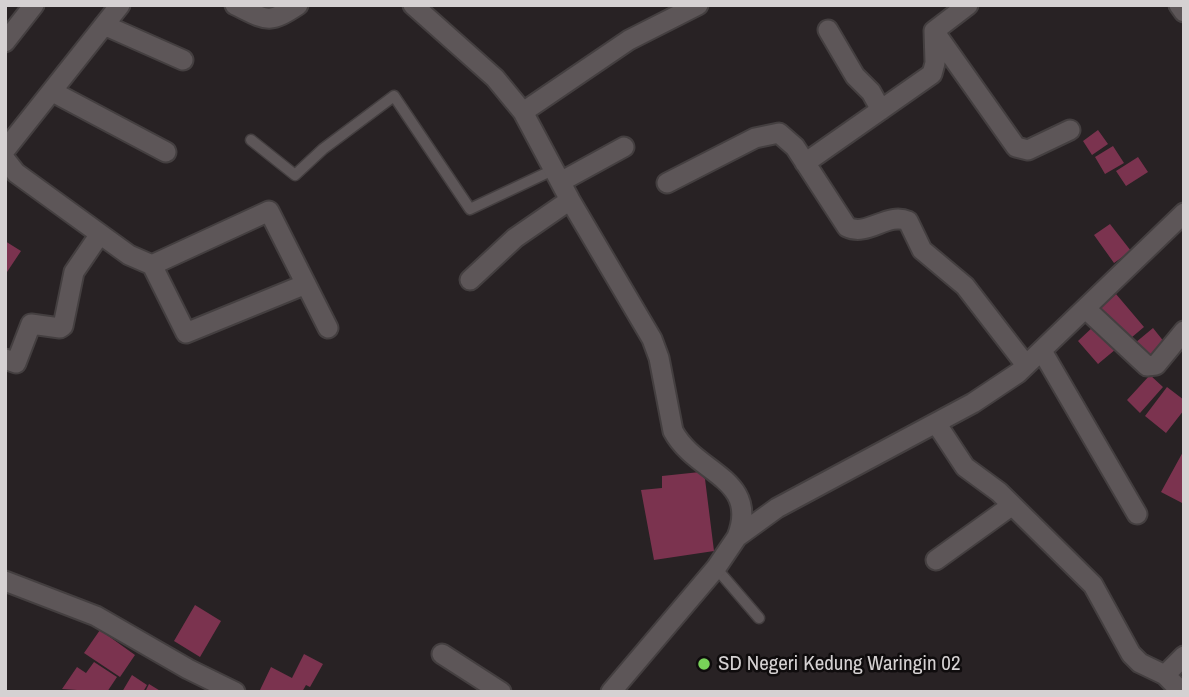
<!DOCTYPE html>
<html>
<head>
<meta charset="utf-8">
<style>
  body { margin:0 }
  #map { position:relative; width:1189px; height:697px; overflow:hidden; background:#282224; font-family:"Archivo Narrow",sans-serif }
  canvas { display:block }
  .frame { position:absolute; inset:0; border:7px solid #d5d1d2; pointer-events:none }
</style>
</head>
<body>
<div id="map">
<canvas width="1189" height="697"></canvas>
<div class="frame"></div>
</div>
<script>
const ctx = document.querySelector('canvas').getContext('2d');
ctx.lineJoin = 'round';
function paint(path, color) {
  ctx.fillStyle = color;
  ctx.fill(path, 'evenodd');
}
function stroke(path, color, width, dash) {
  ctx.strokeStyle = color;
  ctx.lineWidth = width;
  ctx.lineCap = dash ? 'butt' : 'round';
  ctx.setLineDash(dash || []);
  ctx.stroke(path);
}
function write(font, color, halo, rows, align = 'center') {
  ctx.font = font + ' "Archivo Narrow",sans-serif';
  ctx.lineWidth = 5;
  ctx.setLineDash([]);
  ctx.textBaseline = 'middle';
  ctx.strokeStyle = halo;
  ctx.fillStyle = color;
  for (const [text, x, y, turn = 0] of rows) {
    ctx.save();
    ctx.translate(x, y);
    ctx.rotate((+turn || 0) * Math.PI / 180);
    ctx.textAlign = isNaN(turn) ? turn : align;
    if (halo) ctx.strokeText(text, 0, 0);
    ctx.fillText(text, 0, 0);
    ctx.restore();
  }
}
paint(new Path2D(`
  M1098 130 1108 144 1092 155 1083 141Z
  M1113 146 1124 163 1105 174 1095 157Z
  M1138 157 1148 172 1126 186 1116 171Z
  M1110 224 1131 251 1114 263 1094 235Z
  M5 241 21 251 5 275Z
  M1116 294 1144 327 1125 343 1098 310Z
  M1095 325 1116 349 1098 364 1078 341Z
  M1153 328 1165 343 1146 358 1135 343Z
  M1150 375 1163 387 1140 413 1127 400Z
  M1167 387 1184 400V410L1166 433 1145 416Z
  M1184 450V504L1161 492Z
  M700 472 705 479 714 551 654 560 641 490 662 488V476Z
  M195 605 221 621 200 657 174 641Z
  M100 630 135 655 120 677 84 653Z
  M304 654 323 664 310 687 306 685 302 692 260 690 271 667 292 678Z
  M94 662 117 677 107 692 62 689 77 667 86 673Z
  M132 675 147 685 143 692H122Z
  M149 684 162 692H145Z`), '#7b334f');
const service = new Path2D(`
  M251 140 295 175 323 149 394 96 470 209 555 169
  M716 568 759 618`);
const minor = new Path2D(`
  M235 5C266 20 268 25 298 5
  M413 5 495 78 523 112 570 200 652 339 659 358 673 431C696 474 760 478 737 537
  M1179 5 1184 12
  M104 25 183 60
  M828 30 855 76 871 92 881 110
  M934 31 1016 147 1028 150 1070 130
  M5 42 34 5
  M53 92 166 152
  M523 112 629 40 698 5
  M5 150 120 5
  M5 159 16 173 129 255 152 265 269 211 328 328
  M805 163 932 74 935 63 934 31 968 5
  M562 181 624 147
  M667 183 755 138 779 133 795 147 847 227C868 237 887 212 908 221L922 250 965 286 1026 365
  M152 265 186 333 306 284
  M470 280 515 238 570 200
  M1086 309 1147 366 1156 365 1184 331
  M1042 351 1137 514
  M5 359 16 363 31 324 60 328 63 326 74 272 100 234
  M936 423 965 467 999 492 1093 585 1131 654 1140 663 1165 675
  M936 560 1011 506
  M5 581 96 616 188 669 235 692
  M442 654 501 692
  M611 692 716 568 737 537 777 508 973 403 1018 373 1184 213
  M1182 692 1165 675 1184 656`);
stroke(service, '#443f40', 13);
stroke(minor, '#443f40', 23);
stroke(service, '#5d5658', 10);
stroke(minor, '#5d5658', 19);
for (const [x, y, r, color] of [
  [704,664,7,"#78d259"]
]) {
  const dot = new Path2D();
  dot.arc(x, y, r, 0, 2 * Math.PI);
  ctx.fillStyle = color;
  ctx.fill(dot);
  stroke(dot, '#0f0c0d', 2.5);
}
write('21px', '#d5d1d2', '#0f0c0d', [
  ["SD Negeri Kedung Waringin 02",718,664]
], 'left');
</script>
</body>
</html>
